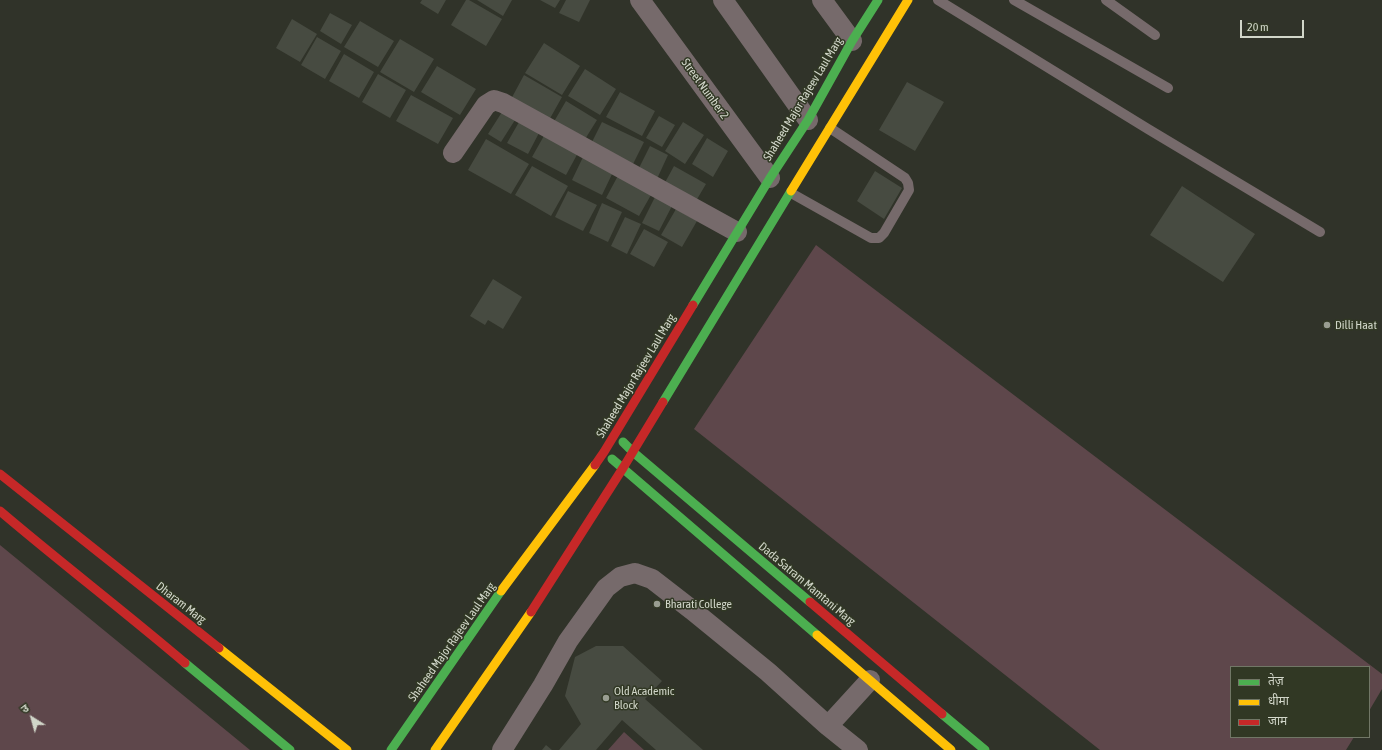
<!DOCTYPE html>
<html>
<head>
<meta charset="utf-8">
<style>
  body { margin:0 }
  #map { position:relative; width:1382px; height:750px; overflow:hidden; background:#303329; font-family:"Asap Condensed","Noto Sans Devanagari",sans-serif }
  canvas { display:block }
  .legend { position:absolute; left:1230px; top:666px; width:140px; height:72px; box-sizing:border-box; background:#313824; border:1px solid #717766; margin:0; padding:5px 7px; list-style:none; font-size:12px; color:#d1d6c9 }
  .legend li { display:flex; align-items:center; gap:8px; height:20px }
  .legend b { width:20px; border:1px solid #717766 }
  .north { position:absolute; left:12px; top:698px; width:40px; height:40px; -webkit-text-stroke:3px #313824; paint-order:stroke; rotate:323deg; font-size:11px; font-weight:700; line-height:16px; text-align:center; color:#d1d6c9 }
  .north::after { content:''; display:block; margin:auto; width:14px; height:18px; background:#d1d6c9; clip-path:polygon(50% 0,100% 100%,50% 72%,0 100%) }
  .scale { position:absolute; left:1240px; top:20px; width:64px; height:18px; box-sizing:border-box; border:2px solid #d1d6c9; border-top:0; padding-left:5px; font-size:12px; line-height:14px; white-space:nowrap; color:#d1d6c9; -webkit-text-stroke:3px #313824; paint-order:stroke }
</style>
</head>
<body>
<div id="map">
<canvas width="1382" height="750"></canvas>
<ul class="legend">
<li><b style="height:5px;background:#4caf50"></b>तेज़</li>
<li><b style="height:5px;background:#ffc107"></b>धीमा</li>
<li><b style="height:5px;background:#c62828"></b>जाम</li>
</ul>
<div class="north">उ</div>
<div class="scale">20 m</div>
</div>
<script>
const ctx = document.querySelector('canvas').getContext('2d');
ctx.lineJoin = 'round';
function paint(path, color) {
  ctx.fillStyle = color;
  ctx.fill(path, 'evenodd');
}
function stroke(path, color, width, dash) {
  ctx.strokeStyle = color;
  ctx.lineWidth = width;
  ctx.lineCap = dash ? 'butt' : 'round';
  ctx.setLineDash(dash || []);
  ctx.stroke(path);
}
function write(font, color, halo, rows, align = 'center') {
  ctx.font = font + ' "Asap Condensed",sans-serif';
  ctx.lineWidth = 3;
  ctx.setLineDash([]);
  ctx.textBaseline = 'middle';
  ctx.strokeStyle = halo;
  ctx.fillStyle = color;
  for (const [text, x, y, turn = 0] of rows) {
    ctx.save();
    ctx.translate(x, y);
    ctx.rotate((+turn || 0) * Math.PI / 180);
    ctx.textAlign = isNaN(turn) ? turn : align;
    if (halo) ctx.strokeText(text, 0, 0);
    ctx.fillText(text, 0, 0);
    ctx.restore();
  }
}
paint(new Path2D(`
  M816 245 1382 674V689L1369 711V667H1231V737H1354L1346 750H1100L694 429Z
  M0 545 250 750H0Z
  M624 732 644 750H608Z`), '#5e474b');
paint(new Path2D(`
  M422 0H446L438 14 420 3Z
  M466 0H469L502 19 486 46 451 25Z
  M477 0H512L503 16Z
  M540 0H560L555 8Z
  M566 0H590L579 22 559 13Z
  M330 13 352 25 341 44 320 31Z
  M292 19 317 34 300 62 276 48Z
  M360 21 394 41 378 67 344 47Z
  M317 37 341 51 325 79 301 65Z
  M400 39 434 59 414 92 380 72Z
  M544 43 580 66 562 95 525 73Z
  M344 54 374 72 359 98 329 81Z
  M437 66 476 89 460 115 421 92Z
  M585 69 616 89 600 115 568 96Z
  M378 74 406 90 390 118 362 102Z
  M524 75 562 97 548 122 510 101Z
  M907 82 944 102 915 151 879 130Z
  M620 92 655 111 642 136 606 117Z
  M411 95 453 118 438 144 396 121Z
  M566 101 597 120 582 144 552 125Z
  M502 112 515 120 501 142 488 134Z
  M659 116 675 125 662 147 646 138Z
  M519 122 539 133 528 154 507 143Z
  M602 122 644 142 631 168 589 148Z
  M683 122 704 135 685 164 665 151Z
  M545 134 579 151 566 175 532 157Z
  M707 138 728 151 713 177 692 164Z
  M486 139 529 164 511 194 468 170Z
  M650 146 668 155 656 181 637 172Z
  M584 155 614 170 602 195 572 180Z
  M532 166 568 186 551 216 515 195Z
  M674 166 706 184 693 206 662 188Z
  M621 170 655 188 639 216 606 198Z
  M875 171 902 188 884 219 857 201Z
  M1182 186 1255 234 1223 282 1150 235Z
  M568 191 597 205 583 231 555 217Z
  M655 197 672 206 659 231 642 223Z
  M602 203 622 212 608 242 589 233Z
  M676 209 697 221 682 247 661 235Z
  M625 217 641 224 627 254 611 246Z
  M644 229 668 242 654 267 630 254Z
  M493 279 522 297 503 329 488 320 485 325 470 316Z
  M596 646H623L662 681 645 699 703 750H656L622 720 596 750H559L581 724 565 696 575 657Z
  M546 745 552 750H542Z`), '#474b41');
stroke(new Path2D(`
  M938 0 1148 129 1320 232
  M1014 0 1168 88
  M1106 0 1155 35
  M791 193 871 238H879L884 233 909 190 908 183 905 178 830 128`), '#766a6b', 10);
stroke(new Path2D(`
  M640 0 770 178
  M723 0 808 120
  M822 0 852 41
  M453 153 486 105 494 100 503 103 737 232
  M828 726 858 750
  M502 750 543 685 568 641 606 588 620 577 635 573 652 579 692 610 768 672 828 726 870 680`), '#766a6b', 20);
stroke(new Path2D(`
  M693 305 770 178 808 120 852 41 878 0
  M663 402 791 191
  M623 442 633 452 810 602
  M612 459 817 635
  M185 663 290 750
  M942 714 985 750
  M391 750 501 591`), '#4caf50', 9);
stroke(new Path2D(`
  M791 191 908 0
  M501 591 595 465
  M817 635 951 750
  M219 648 347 750
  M435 750 531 612`), '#ffc107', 9);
stroke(new Path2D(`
  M595 465 604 452 693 305
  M0 474 219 648
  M0 511C61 563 124 611 185 663
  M810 602 942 714
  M531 612 623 468 663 402`), '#c62828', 9);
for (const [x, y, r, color] of [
  [1327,325,4,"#999d91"],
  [657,604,4,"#999d91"],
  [606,698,4,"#999d91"]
]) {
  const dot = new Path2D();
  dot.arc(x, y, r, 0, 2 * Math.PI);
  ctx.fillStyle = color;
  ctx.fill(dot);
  stroke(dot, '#313824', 1.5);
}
write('12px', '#d1d6c9', '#313824', [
  ["Street Number 2",705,89,54],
  ["Shaheed Major Rajeev Laul Marg",803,99,-59],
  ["Shaheed Major Rajeev Laul Marg",636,376,-59],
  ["Dada Satram Mamtani Marg",807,584,40],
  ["Dharam Marg",181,603,38],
  ["Shaheed Major Rajeev Laul Marg",452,642,-55]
]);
write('12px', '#d1d6c9', '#313824', [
  ["Dilli Haat",1335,325],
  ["Bharati College",665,604],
  ["Old Academic",614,691],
  ["Block",614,705]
], 'left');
</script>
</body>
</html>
